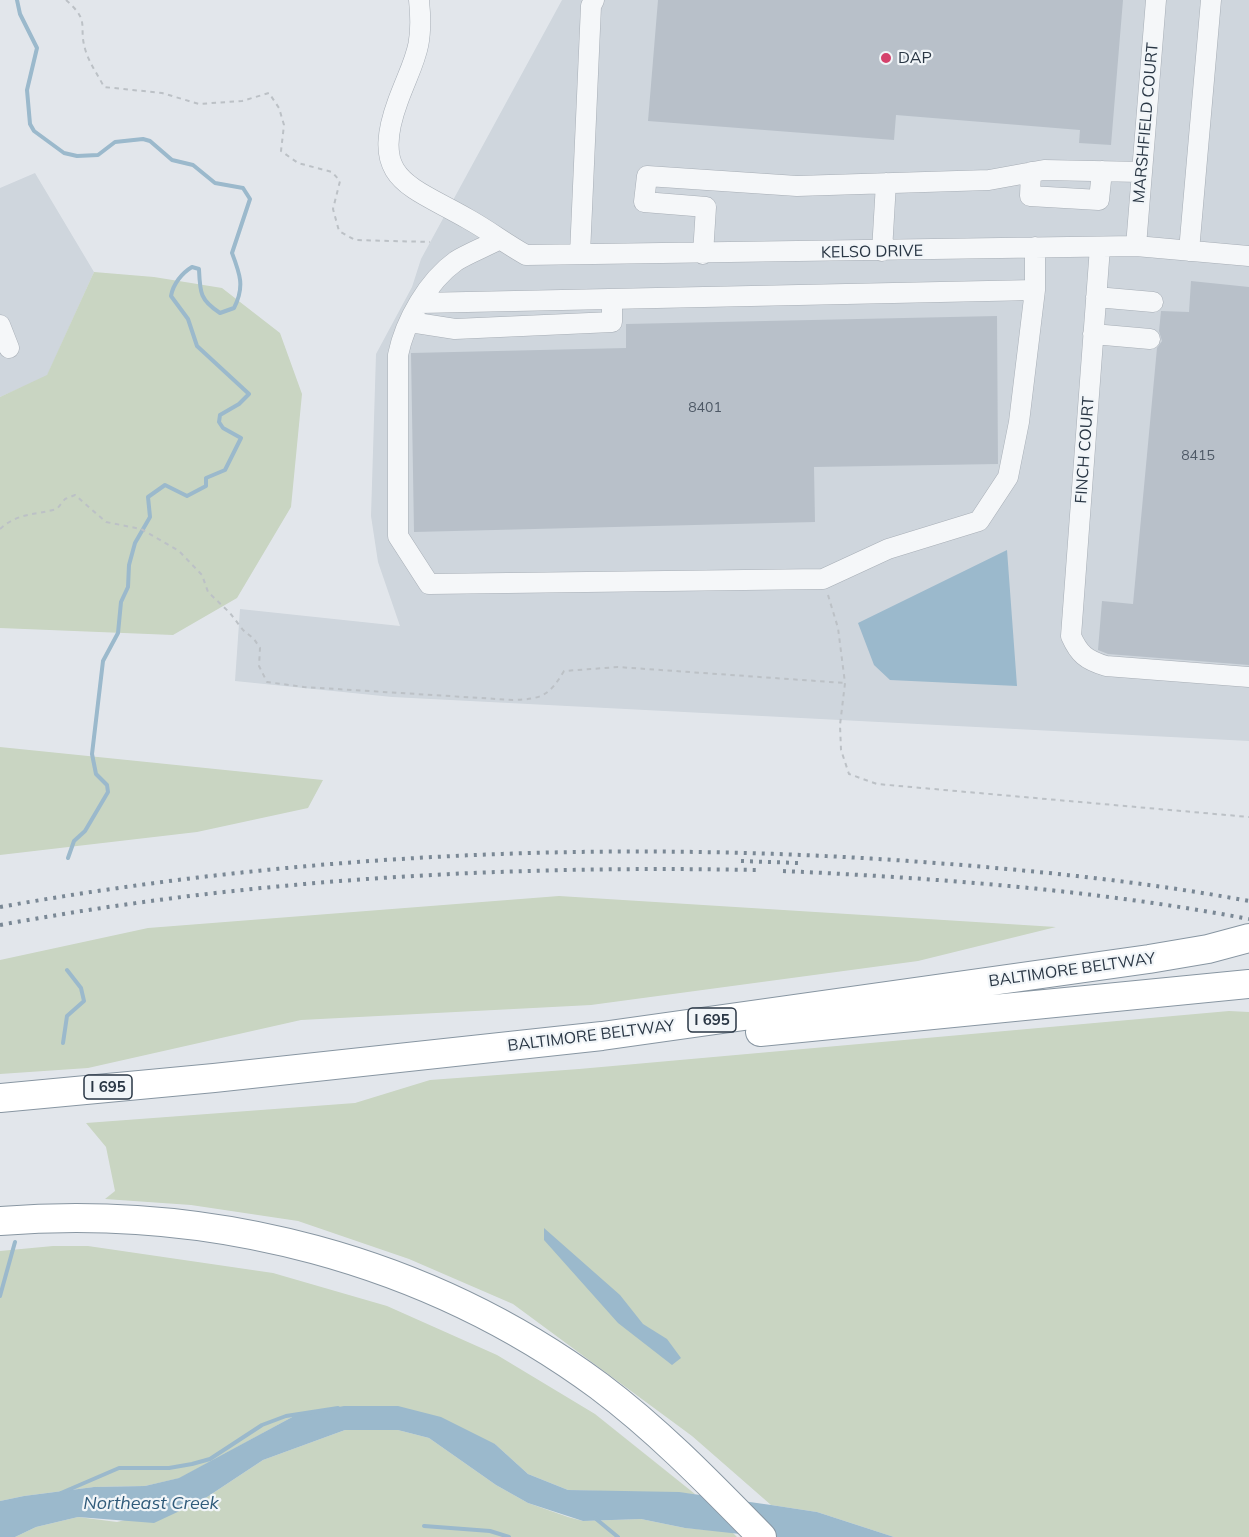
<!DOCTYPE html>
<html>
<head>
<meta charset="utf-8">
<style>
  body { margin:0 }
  canvas { display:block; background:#e2e6eb }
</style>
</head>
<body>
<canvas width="1249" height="1537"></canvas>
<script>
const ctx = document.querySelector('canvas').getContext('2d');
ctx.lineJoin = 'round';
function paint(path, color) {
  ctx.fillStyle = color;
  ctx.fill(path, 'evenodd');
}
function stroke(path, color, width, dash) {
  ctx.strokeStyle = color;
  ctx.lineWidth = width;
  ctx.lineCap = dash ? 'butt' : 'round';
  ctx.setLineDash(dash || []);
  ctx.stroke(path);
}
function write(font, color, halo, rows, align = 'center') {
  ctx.font = font + ' Mulish,sans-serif';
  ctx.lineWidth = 4.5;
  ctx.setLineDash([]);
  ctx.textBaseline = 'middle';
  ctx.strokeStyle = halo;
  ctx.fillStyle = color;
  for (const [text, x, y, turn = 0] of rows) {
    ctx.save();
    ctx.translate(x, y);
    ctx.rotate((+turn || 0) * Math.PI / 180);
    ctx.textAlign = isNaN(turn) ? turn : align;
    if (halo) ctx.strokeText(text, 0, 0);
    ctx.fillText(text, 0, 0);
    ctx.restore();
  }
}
paint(new Path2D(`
  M562 0H1249V741L392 697 235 681 240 609 400 626 378 562 371 516 376 354 412 287 421 259Z
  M35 173 94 272 47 376 0 397V188Z`), '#cfd6dd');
paint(new Path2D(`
  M94 272 154 277 222 288 280 333 302 394 291 507 237 598 173 635 0 628V397L47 375Z
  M0 747 323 780 308 808 197 832 0 855Z
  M559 896 1056 927 918 961 591 1005 301 1020 88 1068 0 1074V960L148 928Z
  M1229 1011 1249 1012V1537H894L817 1512 771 1505 692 1436 513 1304 409 1259 298 1221 191 1205 105 1199 115 1191 106 1147 86 1123 355 1103 430 1080 579 1069Z
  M53 1246H88L273 1273 387 1306 497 1355 595 1414 695 1494 568 1490 528 1474 495 1444 296 1415 180 1478 145 1486 94 1487 24 1496 0 1501V1251Z
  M345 1430H398L429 1438 496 1485 528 1503 568 1517 583 1521 641 1519 685 1528 732 1532 737 1537H15L36 1527 78 1517 117 1522 201 1501 263 1460Z`), '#c9d5c2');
paint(new Path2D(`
  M1007 550 1017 686 890 680 874 665 858 623Z
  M544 1228 620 1295 643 1324 667 1339 681 1358 672 1365 618 1323 544 1240Z
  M344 1406H398L441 1417 495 1444 528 1474 568 1490 679 1492 771 1505 817 1512 894 1537H768L685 1528 641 1519 583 1521 528 1503 496 1485 429 1438 398 1430H345L263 1460 201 1501 154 1523 78 1517 36 1527 15 1537H0V1501L24 1496 94 1487 145 1486 179 1478 296 1415Z`), '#9bb9cc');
stroke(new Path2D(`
  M17 0 20 14 37 48 27 90 30 124 34 131 64 153 77 156 98 155 115 142 143 139 150 141 172 160 193 165 215 183 243 188 250 199 232 253C240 274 245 287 234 308L220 313C200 300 200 293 199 269L192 267C182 273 173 284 171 296L188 319 197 346 249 394 239 404 220 415 219 422 223 428 241 438 225 470 206 478V486L187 496 165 485 148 497 150 517 135 543 129 565 128 587 121 602 118 633 103 661 92 754 96 774 107 785 108 792 85 831 74 841 68 858
  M63 1043 67 1016 84 1001 81 988 67 970
  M0 1296 15 1242
  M61 1493 119 1468H169L192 1464 210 1459 262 1425 286 1416 338 1408
  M595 1518 618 1537
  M424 1526 490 1531 509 1537`), '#9bb9cc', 4);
paint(new Path2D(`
  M658 0H1123L1111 145 1079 143 1080 130 896 115 894 140 648 121Z
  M1191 281 1249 287V665L1108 654 1098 650 1102 601 1133 604 1157 348 1162 341 1159 331 1161 311 1189 312Z
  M997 316 998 464 814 467 815 522 414 532 411 353 626 348V324Z`), '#b8c0c9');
const minor = new Path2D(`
  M419 0C424 49 414 58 398 101 369 180 409 185 468 219 488 230 506 244 526 255L1136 246 1249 256
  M1031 172 1030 196 1099 200 1102 171
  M498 240C485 247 469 253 456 261 428 281 405 321 398 355V536L429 584 823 579 888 549 979 521 1008 477 1019 422 1035 290V247
  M1136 246 1156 0
  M1100 247 1071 636C1079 654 1086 660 1106 666L1249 677
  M882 251 886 183
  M1189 251 1211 0
  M580 254 591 6 594 0
  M703 254 706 207 644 202 647 176 797 186 989 180 1044 170 1142 172
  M1096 297 1153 302
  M420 303 1035 290
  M410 322 455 329 612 322V299
  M0 325 9 348
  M1093 334 1150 339`);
const highway = new Path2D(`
  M760 1032 1249 984
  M0 1098 214 1078 602 1036 1149 959 1208 949 1249 938
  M0 1221C212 1204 427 1259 599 1386 659 1431 710 1484 762 1537`);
stroke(minor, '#a7aeb6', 21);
stroke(highway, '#8896a2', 30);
stroke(new Path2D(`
  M66 0C92 23 77 25 86 52 90 64 98 75 104 87L162 93 199 104 242 101 269 93 279 108 284 125 281 151 298 163 332 172 340 181 333 209 339 231 355 240 430 242
  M0 529C17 513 35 515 57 509L65 499 75 495 106 522 141 529 179 551 202 575 208 592 230 613 243 630 254 639 260 648 259 666 267 682 304 687 513 700C542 699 549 696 564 671L618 667 845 683
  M828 595 838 628 845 683 840 725 841 750 849 774 877 784 1249 817`), '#bcc1c6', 2, [4.5, 4.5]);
stroke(minor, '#f5f7f9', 20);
stroke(highway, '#fff', 28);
stroke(new Path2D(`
  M741 861 798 863
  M783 871C938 878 1096 890 1249 919
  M0 907C308 852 624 839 936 863 1040 871 1146 882 1249 901
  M0 925C249 879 502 865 756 870`), '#7a8895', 4, [3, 6]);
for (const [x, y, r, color] of [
  [886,58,6,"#d5416b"]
]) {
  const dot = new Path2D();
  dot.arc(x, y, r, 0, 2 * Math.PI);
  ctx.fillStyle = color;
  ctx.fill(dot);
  stroke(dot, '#f1f5f8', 2);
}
write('14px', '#4d5865', null, [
  ["8401",705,408],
  ["8415",1198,456]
]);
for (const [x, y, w] of [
  [712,1020,48],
  [108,1087,48]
]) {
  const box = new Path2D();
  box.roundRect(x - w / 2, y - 12, w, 24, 4.5);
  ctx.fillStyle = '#f1f5f8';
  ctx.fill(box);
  stroke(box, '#293644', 1.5);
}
write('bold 15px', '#293644', null, [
  ["I 695",712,1020],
  ["I 695",108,1087]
]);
write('16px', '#293644', '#f1f5f8', [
  ["DAP",898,58]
], 'left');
write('16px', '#293644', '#f1f5f8', [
  ["MARSHFIELD COURT",1146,123,-85],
  ["KELSO DRIVE",872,252,-1],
  ["FINCH COURT",1085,450,-86],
  ["BALTIMORE BELTWAY",1072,970,-8],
  ["BALTIMORE BELTWAY",591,1036,-7]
]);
write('italic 18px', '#305b7a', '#f1f5f8', [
  ["Northeast Creek",151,1504]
]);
</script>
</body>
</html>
